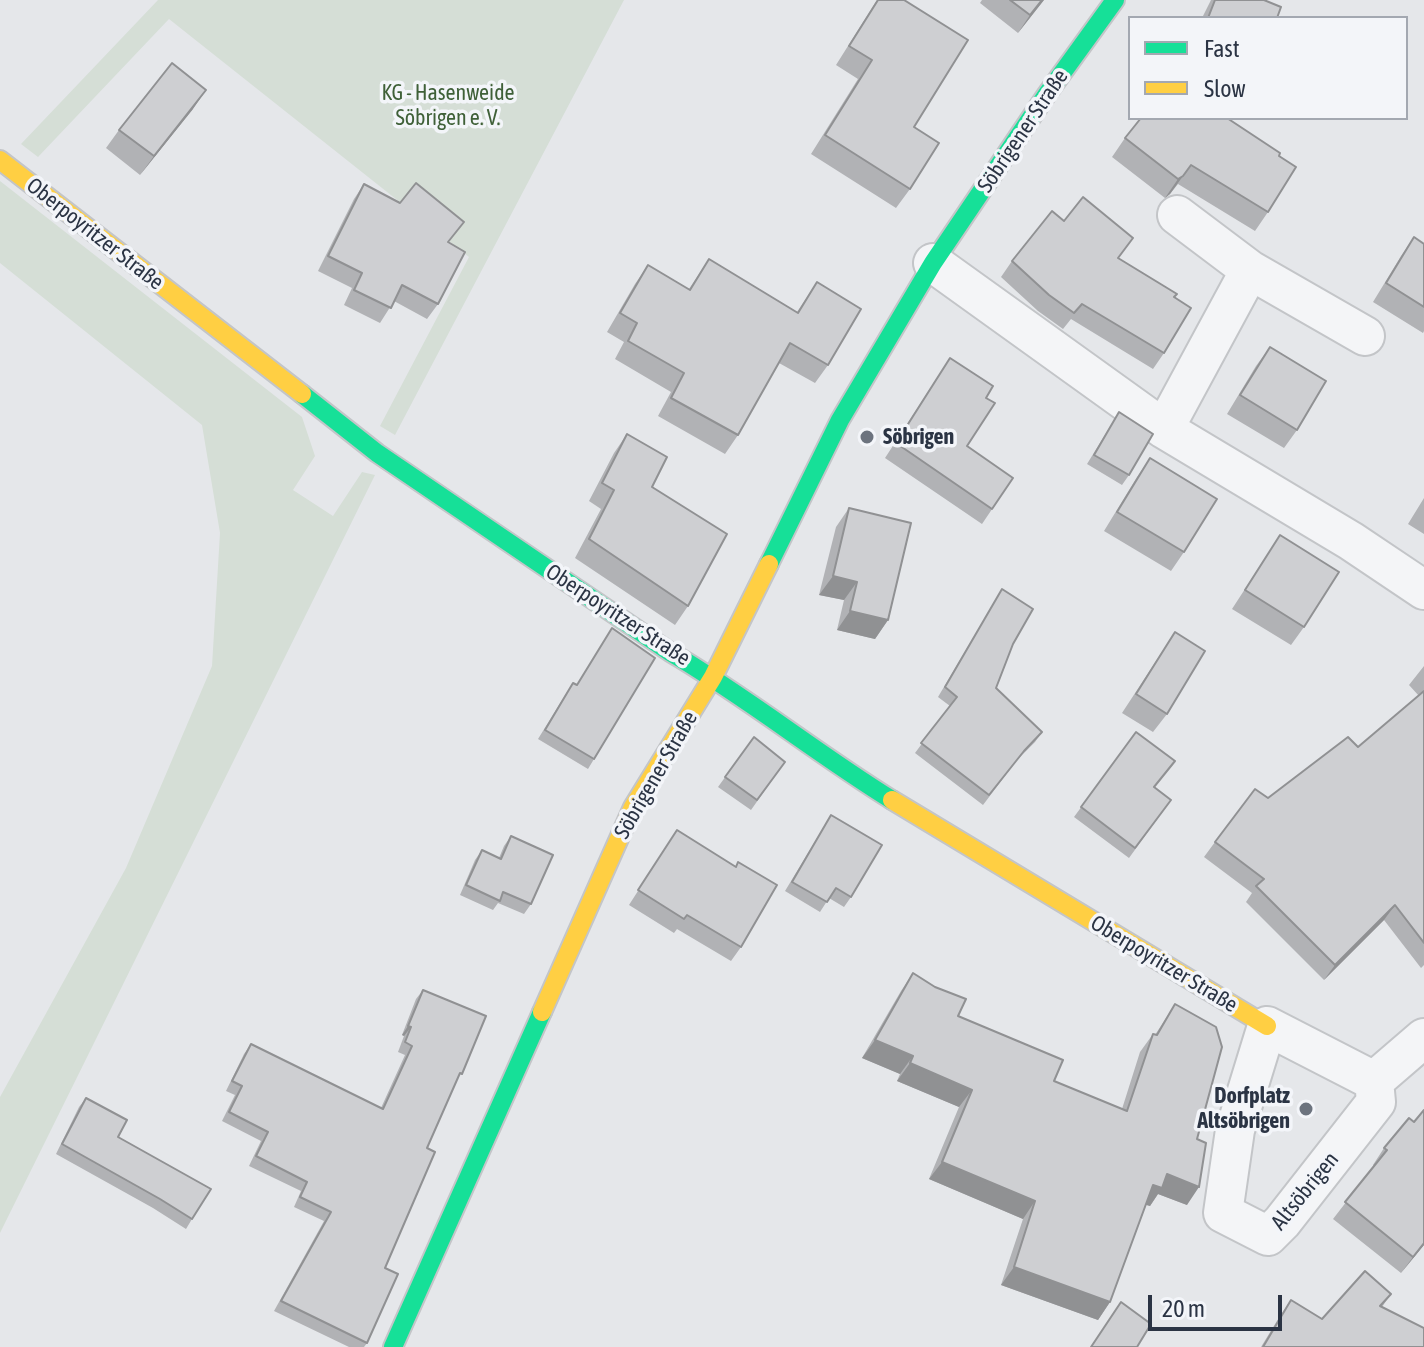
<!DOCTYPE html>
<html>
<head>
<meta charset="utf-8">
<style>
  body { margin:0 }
  #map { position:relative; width:1424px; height:1347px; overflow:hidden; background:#e5e7ea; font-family:"Asap Condensed",sans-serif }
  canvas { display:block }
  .legend { position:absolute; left:1128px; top:16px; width:280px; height:104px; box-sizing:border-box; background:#f3f5f9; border:2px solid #a3a8b1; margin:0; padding:10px 14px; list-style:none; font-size:24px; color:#2b3444 }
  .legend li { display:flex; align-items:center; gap:16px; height:40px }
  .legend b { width:40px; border:2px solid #a3a8b1 }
  .scale { position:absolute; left:1148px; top:1295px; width:134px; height:36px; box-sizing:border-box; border:4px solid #2b3444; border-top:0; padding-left:10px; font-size:24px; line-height:28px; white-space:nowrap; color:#2b3444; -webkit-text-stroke:6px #f3f5f9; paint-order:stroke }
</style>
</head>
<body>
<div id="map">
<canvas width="1424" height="1347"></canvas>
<ul class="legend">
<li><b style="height:10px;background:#16e098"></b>Fast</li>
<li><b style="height:10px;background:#ffcf43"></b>Slow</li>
</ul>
<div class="scale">20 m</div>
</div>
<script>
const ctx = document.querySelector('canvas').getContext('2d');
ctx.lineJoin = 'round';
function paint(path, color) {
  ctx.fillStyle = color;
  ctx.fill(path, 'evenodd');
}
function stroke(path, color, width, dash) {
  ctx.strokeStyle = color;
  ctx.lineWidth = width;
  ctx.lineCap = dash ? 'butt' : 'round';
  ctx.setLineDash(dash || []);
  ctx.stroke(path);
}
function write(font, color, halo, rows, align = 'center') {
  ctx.font = font + ' "Asap Condensed",sans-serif';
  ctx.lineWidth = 7;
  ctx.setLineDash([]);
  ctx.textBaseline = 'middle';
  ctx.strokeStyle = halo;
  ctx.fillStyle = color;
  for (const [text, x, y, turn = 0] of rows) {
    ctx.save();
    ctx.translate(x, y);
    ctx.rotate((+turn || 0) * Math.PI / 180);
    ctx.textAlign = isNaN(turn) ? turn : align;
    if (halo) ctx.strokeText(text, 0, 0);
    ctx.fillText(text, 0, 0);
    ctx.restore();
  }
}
paint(new Path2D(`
  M158 0H624L395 435 380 426 469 257 169 19 38 157 21 144Z
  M0 181 302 417 315 456 293 490 333 516 362 472 375 475 0 1233V1097L126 868 212 666 220 533 202 425 0 263Z`), '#d5ded6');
const street = new Path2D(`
  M1177 215 1250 270
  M933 263 1164 429 1351 541 1424 590
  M1164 429 1250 270 1365 336
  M1267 1026 1374 1081 1376 1102 1282 1222 1268 1236 1223 1213 1235 1130Z
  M1374 1081 1424 1038`);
const fast = new Path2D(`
  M302 394 377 453 670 652C747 697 816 753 892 800
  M769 564 840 420 933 263 1047 94 1115 0
  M393 1347 542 1012`);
const slow = new Path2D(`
  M0 160 302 394
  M892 800 1267 1026
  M542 1012 633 807 713 677 769 564`);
stroke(street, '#c3c5c8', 42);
stroke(fast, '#c3c5c8', 22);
stroke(slow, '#c3c5c8', 22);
stroke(street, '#f4f5f7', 38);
stroke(fast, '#16e098', 18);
stroke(slow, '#ffcf43', 18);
paint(new Path2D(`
  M877 0H904L914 127 910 189 896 208 811 154 858 79 836 65Z
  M982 0H1044L1018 33 980 3Z
  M1211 0H1264L1277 18H1202Z
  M193 109 140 175 106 148 119 130Z
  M1125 138 1279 156 1268 212 1255 231 1178 184 1170 194 1165 198 1112 157Z
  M364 184 449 243 438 304 427 319 394 301 380 323 344 305 352 288 318 271 354 199Z
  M1064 221 1174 297 1164 353 1153 369 1071 319 1063 329 1038 311 1001 277 1012 261Z
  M1414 237 1424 244V331L1423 333 1373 302 1401 256Z
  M709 259 797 312 817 282 828 365 815 383 779 363 738 435 725 454 658 416 671 392 615 359 624 342 607 332 635 284 648 265 689 289Z
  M1270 347 1297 430 1284 448 1227 414 1256 366Z
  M950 358 986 398 967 446 1013 478 982 524 885 458Z
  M1119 412 1129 475 1122 485 1087 464Z
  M627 434 652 487 688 606 675 625 575 558 601 509 589 501 614 453Z
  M1150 458 1184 552 1171 571 1104 531 1137 477Z
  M1424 498V534L1408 524Z
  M849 508 888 620 875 639 837 630 844 600 819 595 836 527Z
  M1280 535 1304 627 1291 645 1232 609Z
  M1002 589 1013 644 996 688 1042 732 1035 742 1017 760 983 805 915 753 950 706 938 697Z
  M612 628 594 759 588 769 538 739 567 692 573 683 577 685Z
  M1175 632 1167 714 1153 732 1122 713Z
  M1424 666V965L1421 968 1384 920 1324 980 1246 902 1252 893 1204 857 1215 842 1268 798 1358 747 1419 696 1409 685Z
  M1136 732 1155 787 1171 800 1129 858 1074 817Z
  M754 737 785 762 751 810 718 787Z
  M831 815 851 897 844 907 829 898 820 912 785 891Z
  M677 830 741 947 731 961 677 929 674 933 629 905Z
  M511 836 531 904 524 914 498 903 493 910 460 895 475 860 482 850 499 858 504 846Z
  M913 973 958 1016 1054 1081 1122 1109 1140 1052 1153 1034 1155 1035 1175 1004 1197 1139 1187 1205 1158 1194 1150 1206 1146 1205 1110 1302 1098 1320 1001 1285 1023 1219 929 1179 959 1107 897 1081 900 1074 862 1058 901 991Z
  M423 990 455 1083 427 1148 385 1268 367 1343 364 1347H349L274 1311 324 1221 294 1207 301 1191 249 1166 261 1141 222 1121 235 1095 226 1091 244 1054 251 1044 381 1108 405 1055 398 1052 404 1036 402 1035 416 999Z
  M86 1098 118 1137 192 1219 186 1229 153 1208 56 1154 79 1107Z
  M1424 1110V1245L1401 1273 1333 1219 1374 1166 1373 1165 1384 1148 1414 1122Z
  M1391 1294 1382 1307 1424 1347H1261L1280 1316 1291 1300 1322 1319Z`), '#b1b2b5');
paint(new Path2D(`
  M1042 0H1044L1018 33 1030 15Z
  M206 90 193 109 140 175 154 156Z
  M1191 165 1170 194 1165 198 1178 179Z
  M833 576 857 582 844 600 819 595Z
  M850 611 888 620 875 639 837 630Z
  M1395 905 1384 920 1324 980 1335 965Z
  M408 1026 411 1027 404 1036 402 1035Z
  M875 1040 913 1056 900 1074 862 1058Z
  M910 1063 972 1090 959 1107 897 1081Z
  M942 1162 1035 1201 1023 1219 929 1179Z
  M1167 1174 1199 1187 1187 1205 1158 1194 1150 1206 1141 1203 1153 1185Z
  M1424 1243V1245L1401 1273 1413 1257Z
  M1014 1267 1110 1302 1098 1320 1001 1285Z`), '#909193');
const building = new Path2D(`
  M878 0H904L968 40 914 127 939 143 910 189 825 135 872 60 849 46Z
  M1010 0H1042L1030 15Z
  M1215 0H1264L1281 7 1277 18H1208Z
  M172 63 206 90 154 156 119 130Z
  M1141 118H1227L1280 153 1279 156 1296 167 1268 212 1191 165 1183 176 1178 179 1125 138Z
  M416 183 464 222 448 242 465 252 438 304 402 285 391 308 354 290 362 273 328 256 364 184 400 203Z
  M1083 197 1133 238 1118 258 1177 294 1174 297 1191 308 1164 353 1082 304 1074 313 1049 295 1012 261 1052 211 1064 221Z
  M1414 237 1424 244V307L1386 283Z
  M709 259 798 313 817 282 861 309 828 365 790 343 738 435 671 398 684 373 628 341 637 323 620 313 648 265 690 290Z
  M1270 347 1326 381 1297 430 1240 395Z
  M950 358 993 386 986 398 995 403 967 446 1013 478 992 509 896 443Z
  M1119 412 1153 434 1129 475 1094 455Z
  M627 434 667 457 652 487 727 534 688 606 589 539 614 490 602 483Z
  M1150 458 1217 499 1184 552 1117 512Z
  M849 508 911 523 888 620 850 611 857 582 833 576Z
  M1280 535 1339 572 1304 627 1245 590Z
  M1002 589 1033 609 1013 644 996 688 1042 732 1024 751 989 795 921 743 957 697 945 687Z
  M612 628 655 658 594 759 545 730 573 683 577 685Z
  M1175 632 1205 651 1167 714 1136 694Z
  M1424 691V943L1395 905 1335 965 1256 886 1264 879 1215 842 1255 789 1268 798 1348 737 1358 747Z
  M1136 732 1175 761 1154 787 1171 800 1135 848 1081 807Z
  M754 737 785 762 757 800 725 777Z
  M831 815 882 845 851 897 836 888 827 902 792 882Z
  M677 830 736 867 738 862 777 885 741 947 687 915 684 919 638 890Z
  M511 836 553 855 531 904 503 892 500 901 466 885 482 850 501 859Z
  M913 973 935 987 966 999 958 1016 1063 1060 1054 1081 1127 1111 1153 1034 1157 1035 1175 1004 1216 1027 1222 1047 1197 1139 1206 1143 1199 1187 1167 1174 1162 1188 1153 1185 1110 1302 1014 1267 1035 1201 942 1162 972 1090 910 1063 913 1056 875 1040Z
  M423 990 486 1016 462 1074 460 1073 427 1148 435 1152 385 1268 398 1274 367 1343 281 1301 331 1212 300 1197 307 1182 256 1156 268 1132 229 1112 242 1086 232 1081 251 1044 383 1109 412 1046 405 1042 411 1027 408 1026Z
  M86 1098 127 1120 118 1137 211 1189 192 1219 160 1199 62 1144Z
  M1424 1110V1243L1413 1257 1345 1202 1387 1150 1384 1148 1409 1118 1414 1122Z
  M1365 1271 1391 1294 1380 1306 1424 1328V1347H1263L1291 1300 1322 1319Z
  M1121 1302 1151 1324 1137 1347H1091Z`);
paint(building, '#cecfd2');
stroke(building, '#909193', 2);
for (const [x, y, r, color] of [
  [867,437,8,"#6c737e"],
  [1306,1109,8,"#6c737e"]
]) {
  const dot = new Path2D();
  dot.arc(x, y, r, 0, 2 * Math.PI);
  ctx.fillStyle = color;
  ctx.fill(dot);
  stroke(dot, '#f3f5f9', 3);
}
write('22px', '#3f6038', '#f3f5f9', [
  ["KG - Hasenweide",448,93],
  ["Söbrigen e. V.",448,118]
]);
write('22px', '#2b3444', '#f3f5f9', [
  ["Söbrigener Straße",1023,131,-56],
  ["Oberpoyritzer Straße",95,234,38],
  ["Oberpoyritzer Straße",618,615,33],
  ["Söbrigener Straße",656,775,-60],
  ["Oberpoyritzer Straße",1164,964,31],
  ["Altsöbrigen",1305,1191,-51]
]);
write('bold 22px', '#2b3444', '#f3f5f9', [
  ["Söbrigen",883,437],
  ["Dorfplatz",1290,1096,"right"],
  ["Altsöbrigen",1290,1121,"right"]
], 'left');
</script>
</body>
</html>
